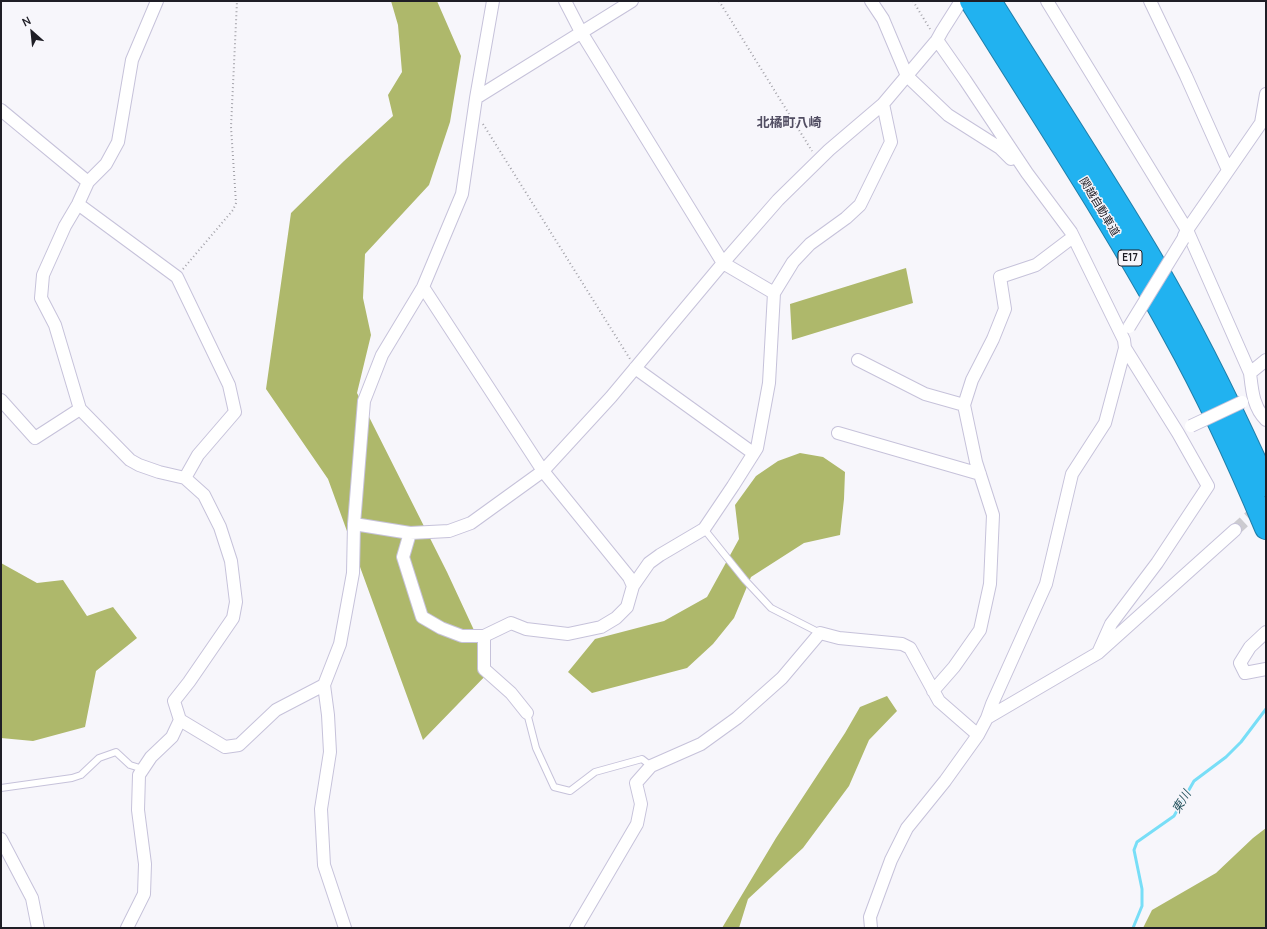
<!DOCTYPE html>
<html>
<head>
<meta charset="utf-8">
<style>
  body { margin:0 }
  #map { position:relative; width:1267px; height:929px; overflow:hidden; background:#f7f6fb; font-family:Manrope,sans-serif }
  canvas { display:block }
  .frame { position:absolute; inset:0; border:2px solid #1f1e26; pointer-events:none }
  .north { position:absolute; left:12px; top:12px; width:40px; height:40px; -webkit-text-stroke:3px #f7f6fb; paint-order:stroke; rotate:333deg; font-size:11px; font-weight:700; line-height:16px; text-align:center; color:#1f1e26 }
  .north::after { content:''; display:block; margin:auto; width:14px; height:18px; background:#1f1e26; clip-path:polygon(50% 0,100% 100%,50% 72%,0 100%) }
</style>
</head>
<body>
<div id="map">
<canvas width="1267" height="929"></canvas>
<div class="frame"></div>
<div class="north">N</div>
</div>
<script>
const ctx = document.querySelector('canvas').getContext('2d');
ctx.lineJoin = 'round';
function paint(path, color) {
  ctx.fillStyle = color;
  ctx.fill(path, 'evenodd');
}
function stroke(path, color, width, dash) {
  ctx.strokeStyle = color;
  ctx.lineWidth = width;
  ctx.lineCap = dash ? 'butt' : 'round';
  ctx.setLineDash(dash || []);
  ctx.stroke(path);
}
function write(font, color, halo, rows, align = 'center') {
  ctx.font = font + ' Manrope,"Noto Sans JP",sans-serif';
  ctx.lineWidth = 3;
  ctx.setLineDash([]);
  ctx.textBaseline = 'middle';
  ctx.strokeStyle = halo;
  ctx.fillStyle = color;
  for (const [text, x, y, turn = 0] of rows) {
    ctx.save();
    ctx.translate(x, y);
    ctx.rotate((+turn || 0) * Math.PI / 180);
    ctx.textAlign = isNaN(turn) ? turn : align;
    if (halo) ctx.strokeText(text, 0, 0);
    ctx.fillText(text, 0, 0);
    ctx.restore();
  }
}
paint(new Path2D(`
  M391 1H437L461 56 450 122 429 185 365 254 363 298 371 335 357 393 447 572 492 669 423 740 328 479 266 389 291 213 344 161 393 116 388 95 402 72 398 25Z
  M906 268 913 303 792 340 790 304Z
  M800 453 823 457 845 472 844 499 840 535 804 543 751 577 734 618 713 644 687 668 592 693 568 672 595 639 664 621 707 597 739 539 735 505 756 476 778 461Z
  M1 563 37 583 63 580 87 616 113 607 137 638 96 671 85 727 33 741 1 738Z
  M887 696 897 711 869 740 849 786 803 848 748 899 739 928H722L776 838 845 733 860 707Z
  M1266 828V928H1143L1152 910 1216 873 1253 838Z`), '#aeb86b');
stroke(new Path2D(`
  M1133 928 1142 906V889L1134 850 1137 842 1174 816 1194 781 1226 757 1241 742 1266 709`), '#78def7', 3);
stroke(new Path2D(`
  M1235 530 1261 506`), '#cccbd0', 12, [12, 6]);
const lane = new Path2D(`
  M704 529 745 580 771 608 820 633
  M527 713 536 748 554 787 570 791 595 772 642 759 651 766
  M1 788 72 778 81 775 99 758 116 752 130 765 143 769`);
const street = new Path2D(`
  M565 1 581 32 723 263 774 293
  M871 1 883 19 907 76 948 115 1000 148 1011 159
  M1047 1 1187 230 1250 373C1252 390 1253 407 1266 420
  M1150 1 1186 76 1228 170
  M476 98 632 1
  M1 110 88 182
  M78 204 177 277 229 385 235 412 198 455 185 478
  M1184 236 1187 230 1261 123 1266 94
  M423 287 543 471 629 577 633 586
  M858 360 925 394 964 405
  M635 368 753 453
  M1250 373 1266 360
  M1 400 35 438 80 409
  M838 433 980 474
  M354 524 410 533 449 531 471 523 543 471 611 397 723 263 778 200 829 150 883 104
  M410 533 403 557 422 617 441 628 462 636H484L511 623 526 629 568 634 601 627 616 618 627 607 633 586 649 563 660 555 704 529 733 486 757 448 769 383 774 293 793 262 810 244 846 218 860 205 891 142 883 104 937 40 942 31 961 1
  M1266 632 1250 647 1240 663 1245 673 1266 669
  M484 636V669L511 693 527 713
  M1098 653 1111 624 1157 563 1208 486 1178 433 1125 348
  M933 691 954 667 980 630 990 584 993 515 976 462 964 405 972 380 993 339 1005 309 1000 277 1036 265 1073 237
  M987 718 1098 653 1235 530
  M180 720 225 747 239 745 276 710 324 685
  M1 839 32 898 38 928
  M127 928 144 894 145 864 138 810 139 775 151 757 172 737 180 720 174 701 189 682 233 618 236 602 231 561 220 527 204 495 185 478 159 472 139 465 130 460 80 409 55 325 41 298 43 275 65 226 78 204 88 182 106 164 118 142 132 60 157 1
  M345 928 324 865 321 809 330 752 328 715 324 685 340 644 353 573 354 524 364 401 382 355 423 287 462 194 476 98 493 1
  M576 928 637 824 641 804 636 783 651 766 701 744 737 718 782 678 820 633 839 638 902 644 910 648 939 701 978 735
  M871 928 870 917 891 860 907 828 945 781 978 735 987 718 992 704 1046 584 1072 474 1105 423 1125 348 1124 340 1071 232 1027 173 965 80 937 40`);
const highway = new Path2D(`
  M971 1C1039 111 1111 219 1173 333 1208 396 1238 461 1266 528
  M990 1C1044 88 1101 174 1153 262 1195 334 1232 409 1266 485`);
stroke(lane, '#c6c2da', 8);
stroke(street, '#c6c2da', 14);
stroke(highway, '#207ea9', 24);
stroke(new Path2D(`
  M719 1 812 151
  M913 1 930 29
  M483 124 630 359
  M183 269 233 210 236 203 231 127 237 1`), '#a2a1a8', 2, [1, 3]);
stroke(lane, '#fff', 6);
stroke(street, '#fff', 12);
stroke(highway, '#21b2f0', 22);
const streetBridge = new Path2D(`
  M1129 327 1183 239
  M1191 426 1242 402`);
stroke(streetBridge, '#c6c2da', 14, []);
stroke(streetBridge, '#fff', 12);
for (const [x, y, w] of [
  [1130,258,24]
]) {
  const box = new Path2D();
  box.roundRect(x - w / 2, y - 8, w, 16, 3);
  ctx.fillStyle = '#f7f6fb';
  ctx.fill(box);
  stroke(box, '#1f1e26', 1);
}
write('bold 10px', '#1f1e26', null, [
  ["E17",1130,258]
]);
write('11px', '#1f1e26', '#f7f6fb', [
  ["関越自動車道",1099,207,59]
]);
write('italic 12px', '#285560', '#f7f6fb', [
  ["東川",1182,802,-59]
]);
write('bold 13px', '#514d62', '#f7f6fb', [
  ["北橘町八崎",789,123]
]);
</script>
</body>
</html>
